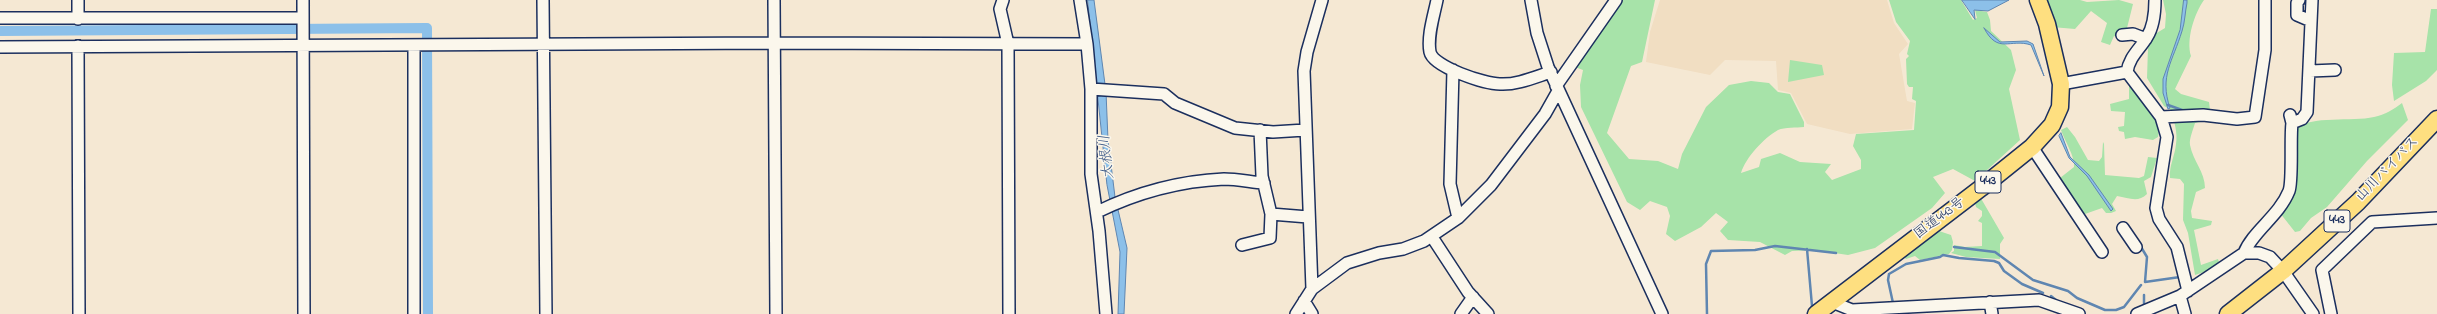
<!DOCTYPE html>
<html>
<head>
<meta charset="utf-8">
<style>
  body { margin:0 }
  canvas { display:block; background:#f5e8d3 }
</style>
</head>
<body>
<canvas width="2437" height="314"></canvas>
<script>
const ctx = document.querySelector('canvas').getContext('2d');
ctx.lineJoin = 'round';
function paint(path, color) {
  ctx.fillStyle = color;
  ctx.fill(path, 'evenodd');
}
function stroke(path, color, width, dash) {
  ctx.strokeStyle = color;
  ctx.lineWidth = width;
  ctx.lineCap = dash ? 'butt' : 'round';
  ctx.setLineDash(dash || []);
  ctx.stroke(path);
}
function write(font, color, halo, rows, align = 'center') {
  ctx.font = font + ' "Indie Flower","Klee One",sans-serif';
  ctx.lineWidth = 3;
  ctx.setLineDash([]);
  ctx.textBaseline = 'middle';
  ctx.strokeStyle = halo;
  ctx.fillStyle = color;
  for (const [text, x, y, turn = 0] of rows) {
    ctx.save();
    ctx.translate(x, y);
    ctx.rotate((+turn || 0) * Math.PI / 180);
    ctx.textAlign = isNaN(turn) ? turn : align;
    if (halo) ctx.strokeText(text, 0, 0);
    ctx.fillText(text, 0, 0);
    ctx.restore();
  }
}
paint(new Path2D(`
  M1660 0H1887L1894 23 1908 44 1899 54 1907 101 1915 103 1912 129 1850 134 1807 124 1791 93 1778 90 1776 61 1725 60 1710 75 1646 62 1650 32Z`), '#f1dec2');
paint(new Path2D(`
  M1620 0H1655L1642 62 1631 66 1607 133 1629 159 1658 161 1678 169 1682 154 1706 107 1729 85 1751 81 1769 83 1778 92 1790 94 1804 122V127C1796 128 1785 127 1778 130 1764 138 1746 157 1741 173L1759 167 1761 159 1780 153 1800 162 1831 164 1825 172 1832 180 1861 169V160L1853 146 1856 134 1914 130 1916 101 1912 99 1913 87H1909L1907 84 1906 59 1909 56 1907 54 1910 41 1896 22 1889 0H1961L1973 20 1977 18 1975 10 1987 12 1990 20 1991 31 2011 50 2016 70 2009 89 2020 140 1975 181 1953 169 1933 177 1945 193 1932 208 1875 248 1848 255 1814 250 1792 251 1785 255 1760 242 1728 240 1720 231 1728 222 1716 213 1701 227 1675 241 1666 234 1670 216 1667 207 1650 201 1640 210 1627 202 1581 107 1580 85 1583 70 1575 67Z
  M2043 0H2080L2087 2 2119 0 2133 4 2124 40 2114 36 2110 45 2101 42 2107 23 2091 11 2075 29 2052 27Z
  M2163 0H2204C2194 14 2186 40 2191 56L2175 89 2181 94 2209 102 2210 110 2203 112 2210 120 2195 123C2193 130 2189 139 2190 145 2193 161 2205 172 2205 188L2196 192 2191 211 2192 218 2212 221 2211 225 2194 230 2201 265 2218 259 2219 262 2210 270 2195 275 2188 233 2183 220 2184 184 2180 179 2170 178C2169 165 2175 156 2176 144 2178 133 2174 121 2171 110L2164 106 2147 78 2148 48 2155 34 2165 28 2166 14Z
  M2431 9H2437V70L2426 81 2394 101 2392 85 2394 53 2425 52Z
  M1790 60 1822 65 1824 75 1788 82Z
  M2129 77C2137 90 2163 123 2158 137L2153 140 2135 137 2125 139 2124 132 2119 131 2118 127 2124 126 2125 112 2111 111 2110 104 2129 99Z
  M2402 103 2408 120 2367 161 2327 207 2311 218 2300 231 2295 232 2280 213 2293 189 2294 129C2312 115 2352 122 2374 117 2385 115 2394 109 2402 103Z
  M2067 127 2075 137 2088 160 2099 161 2102 157 2103 142 2104 144 2105 175 2139 178 2144 176 2148 157 2157 158 2151 177 2144 181 2147 194C2138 203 2129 198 2117 196L2112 204 2116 211 2111 213H2106L2102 208 2085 214 2084 219 2060 178 2074 167C2075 156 2065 142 2061 130Z
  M1979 195 2004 238 2000 244V259L1966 257 1951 253 1954 251V245L1965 247 1982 246V223L1978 221 1982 216V211L1976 207 1974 199Z
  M1939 231 1951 235 1953 242 1952 250 1949 254 1920 260 1915 256 1906 259 1904 257 1915 243 1922 244V240L1927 239Z`), '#a7e3a9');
const water = new Path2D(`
  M1088 0H1094L1106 92 1108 140 1115 197 1127 248 1124 314H1118L1120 252 1107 185Z
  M1962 0H2009L1988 11 1974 10 1975 19Z
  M2184 0H2187V3C2185 12 2185 22 2182 31 2173 61 2159 76 2170 108L2168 109 2163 93V79L2180 30Z
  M1984 28 2000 42 2027 41 2033 44 2044 76 2031 45C2010 38 1998 55 1984 28Z
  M2061 133 2070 157 2089 175 2113 209 2111 211 2087 176 2069 158 2059 136Z`);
paint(water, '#8cc0e9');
stroke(water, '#5f86b1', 1);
stroke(new Path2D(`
  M2168 105 2182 110
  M1954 247 1995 252 2033 280 2068 291 2077 298 2105 310H2116L2124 307 2141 285
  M2141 247 2147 257 2145 282 2180 277
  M1807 249 1812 306
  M2144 295V306
  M2051 296 2056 300
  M1893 303 1888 280 1889 274 1906 264 1940 257 1943 255 1959 258 1994 261 1999 263 2004 271 2022 284 2043 293
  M1707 314 1706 264 1711 251 1755 250 1775 246 1836 253`), '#5f86b1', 2.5);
stroke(new Path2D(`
  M0 31 427 28 428 314`), '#8cc0e9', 10);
const minor = new Path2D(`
  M303 0 304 314
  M543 0 546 314
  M774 0 776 314
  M1003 0 1000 9 1008 44 1009 314
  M1080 0 1087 44 1091 89V174L1099 231 1106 314
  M1437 0C1434 15 1427 36 1430 52 1433 67 1485 84 1500 84 1517 85 1535 77 1551 72
  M1531 0 1537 33 1548 67 1662 314
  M2155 0C2155 13 2154 26 2147 37 2140 49 2129 57 2127 72L2161 117 2167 137 2156 208 2159 219 2177 247 2188 291
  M2299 0 2297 3V15L2311 21
  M0 18H303
  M78 19V0
  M2122 35 2133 34 2146 39
  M414 45V314
  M78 46 79 314
  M0 47 774 43 1087 44
  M1453 70 1450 184 1458 218
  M2310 71 2335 70
  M2061 84 2127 72
  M1556 86 1616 0
  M1091 89 1164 94 1175 103 1235 128 1273 132 1305 130
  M2161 117 2203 115 2237 119 2255 117 2265 50V0
  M2292 123 2302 119 2307 112 2312 0
  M1260 130 1262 176 1271 214 1308 217
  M2032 147 2102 252
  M1097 212C1136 193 1180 181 1224 179 1237 179 1251 182 1264 183
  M2123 228 2136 247
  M1432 237 1468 292 1488 314
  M1242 245 1270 238 1271 214
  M2244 253C2253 231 2279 216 2289 191 2293 181 2290 137 2292 123L2290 115
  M1312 289 1304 71 1307 52 1322 0
  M2180 296 2185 314
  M1304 301 1312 314
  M1832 302 1852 310 2039 300 2079 314
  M1990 302 1992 314
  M1296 314 1312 289 1347 263 1379 253 1403 249 1424 241 1458 218 1491 185 1545 114 1558 91
  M1461 314 1473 297
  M2137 314 2180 296 2244 253H2259L2270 257 2283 271 2313 314
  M2331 314 2322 270 2372 222 2437 218`);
const highway = new Path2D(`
  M1816 314 1981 188 2032 147 2052 125 2060 107 2061 84 2047 24 2038 0
  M2228 314 2283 271 2358 202 2437 119`);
stroke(minor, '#1b2f5e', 14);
stroke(highway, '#1b2f5e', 19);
stroke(minor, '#fbf7ec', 11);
stroke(highway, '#fedf80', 16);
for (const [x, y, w] of [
  [1988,182,26],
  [2337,221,26]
]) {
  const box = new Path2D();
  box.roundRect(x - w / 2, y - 11, w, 22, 3);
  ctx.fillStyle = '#fbf7ec';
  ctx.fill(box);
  stroke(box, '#1b2f5e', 1);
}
write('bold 13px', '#1b2f5e', null, [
  ["443",1988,182],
  ["443",2337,221]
]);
write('14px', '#1b2f5e', '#fbf7ec', [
  ["山川バイパス",2388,170,-46],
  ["国道443号",1940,219,-37]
]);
write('italic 15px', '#3d5a88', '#fbf7ec', [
  ["大根川",1108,157,-96]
]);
</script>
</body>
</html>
